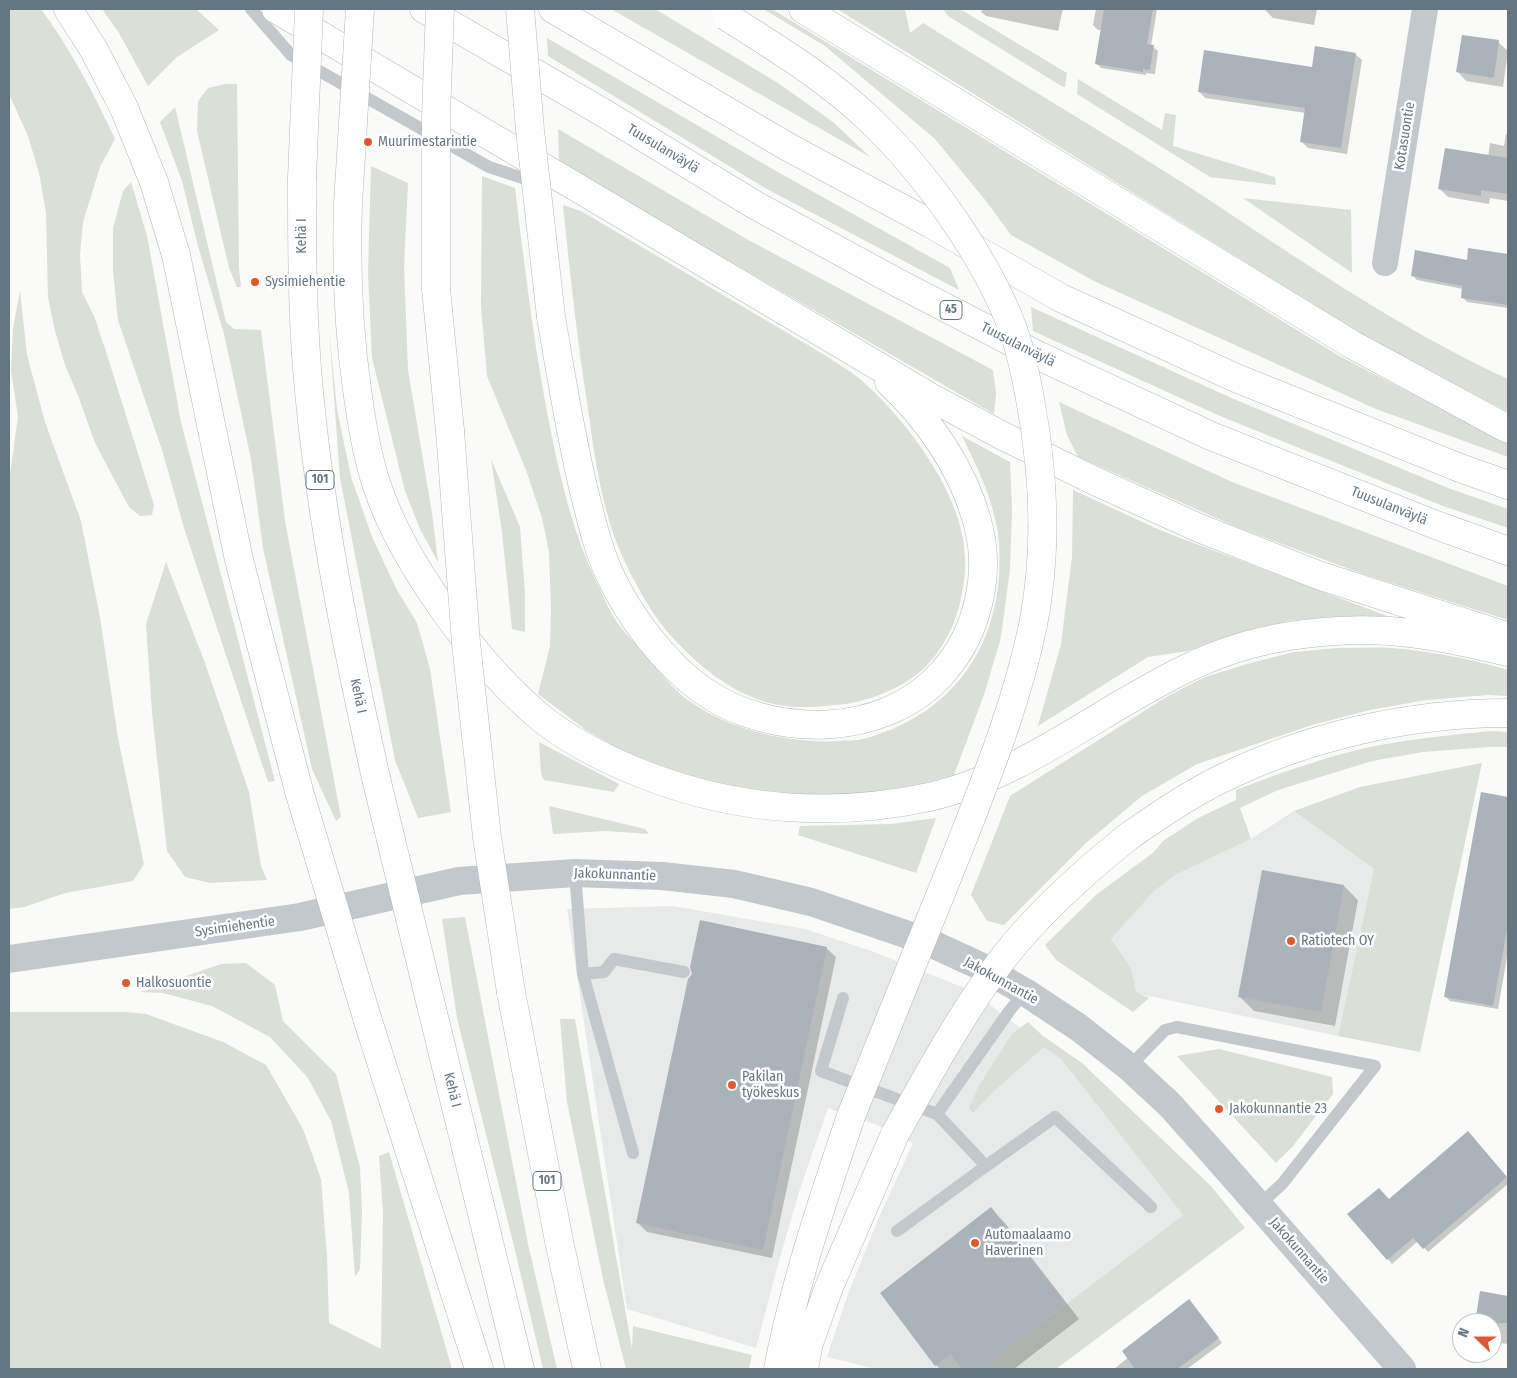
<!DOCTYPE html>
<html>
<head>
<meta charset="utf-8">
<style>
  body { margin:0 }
  #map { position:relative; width:1517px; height:1378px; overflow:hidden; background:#fafaf8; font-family:"Fira Sans Condensed",sans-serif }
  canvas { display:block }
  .frame { position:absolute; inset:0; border:10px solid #657683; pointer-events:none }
  .north { position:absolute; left:1452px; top:1313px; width:50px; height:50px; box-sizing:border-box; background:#fff; border:1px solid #c1c8cd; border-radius:50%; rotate:292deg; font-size:14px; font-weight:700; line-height:20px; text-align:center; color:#657683 }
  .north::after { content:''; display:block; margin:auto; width:18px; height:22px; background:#e4572e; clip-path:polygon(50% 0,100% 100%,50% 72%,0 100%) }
</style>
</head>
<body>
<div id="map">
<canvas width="1517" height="1378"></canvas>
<div class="frame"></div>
<div class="north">N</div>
</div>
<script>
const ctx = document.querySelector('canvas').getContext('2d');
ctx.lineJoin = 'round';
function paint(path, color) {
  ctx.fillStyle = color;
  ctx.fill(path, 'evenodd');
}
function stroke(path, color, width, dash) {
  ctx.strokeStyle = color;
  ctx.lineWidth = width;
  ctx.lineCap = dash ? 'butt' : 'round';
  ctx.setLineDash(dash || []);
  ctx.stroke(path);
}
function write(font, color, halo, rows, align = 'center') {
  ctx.font = font + ' "Fira Sans Condensed",sans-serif';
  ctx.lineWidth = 5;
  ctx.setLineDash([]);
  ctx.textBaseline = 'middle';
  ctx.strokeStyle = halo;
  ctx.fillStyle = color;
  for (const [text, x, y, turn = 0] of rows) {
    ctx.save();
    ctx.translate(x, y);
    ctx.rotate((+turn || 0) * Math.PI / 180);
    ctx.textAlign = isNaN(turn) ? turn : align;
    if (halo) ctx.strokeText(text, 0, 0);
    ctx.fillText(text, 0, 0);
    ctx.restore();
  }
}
paint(new Path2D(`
  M1294 811 1374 869 1338 1036 1135 993 1131 968 1111 939 1133 914 1154 891 1177 874 1251 839Z
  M673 906 805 929 874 952 972 991 1061 1059 1183 1215 981 1369H876L827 1357 848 1294 877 1222 913 1143 875 1124 828 1108 799 1192 777 1268 756 1348 627 1309 567 909Z`), '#e8e9e9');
paint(new Path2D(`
  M9 9H41C71 50 94 94 115 139L100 167 83 222 80 255 82 292 94 316 109 361 154 505 152 515 140 516 129 507 95 443 79 398 65 365 55 331 48 297 46 213 39 173 28 136 9 94Z
  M102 9H196L219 30 177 57 148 86 119 33Z
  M611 9H655L778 83 833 122 870 157Z
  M763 9H772L1341 357 1508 443V457L1376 409 1094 281 1011 235 986 201 935 139 825 46Z
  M837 9H905L910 33 923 23C1013 79 1105 133 1194 190 1296 257 1397 328 1508 379V412L1356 331Z
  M943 9H960L1067 73 1065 87H1063L948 16Z
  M547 38 776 171 950 268 959 290 765 188 548 56Z
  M1078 79 1162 130 1165 113 1176 115 1173 146 1275 177 1276 185 1210 177 1077 94Z
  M225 84H237L239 268 241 287H237L229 268 197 131 198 101 208 88Z
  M175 107 226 322 234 329 261 330 285 521 341 817 336 821 312 769 263 548 251 459 224 334 198 246 182 181 160 122Z
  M558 129 750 241 993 370 996 393 994 414 559 163Z
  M371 166 408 183 404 267 408 370 432 513 438 562 420 529 405 491 372 358 368 273Z
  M482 176 515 188C525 271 535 354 552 437 562 486 574 535 596 581 603 594 608 609 616 621 623 631 633 641 642 650 657 668 672 690 692 703 734 731 790 744 841 741 848 740 856 741 863 739 944 718 994 657 999 575 1000 557 1000 537 995 519 989 490 975 463 962 436L1010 462 1012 507 1010 569 1001 637 985 692 954 775 925 783 878 792 822 796 772 794 677 776 628 755 586 730 538 694 550 646 551 608 549 552 542 518 526 470 487 376 481 307Z
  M131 182 147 236 181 422 275 781 268 782 184 528 163 453 118 320 113 271V228L123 191Z
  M1243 198 1351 210 1352 273Z
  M563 205 581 211 823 354C835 362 849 370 860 379 906 419 964 495 965 558 966 573 963 588 960 603 955 624 942 651 926 666 905 688 866 703 835 705 819 707 801 708 785 706 737 700 695 664 665 629 649 609 636 585 625 562 603 516 596 465 589 416 578 346 570 275 563 205Z
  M20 291 27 355 45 422 81 521 100 617 118 738 144 864 133 881 65 893 24 907 9 909V481L18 417 11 370 13 328Z
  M1031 307 1229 397 1448 488 1508 509V528L1443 506 1220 416 1033 331Z
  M329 329 337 409 351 477 372 537 397 590 417 623 430 669 451 812 418 818 395 760 340 478Z
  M1059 402 1232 482 1508 586V620L1363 574 1239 528 1078 457 1067 435Z
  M491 459 520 527 525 594V632L512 629 502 532Z
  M1073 490 1162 531 1387 616 1332 617 1288 621 1232 636 1188 651 1148 657 1038 726 1061 644 1072 557Z
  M166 562 205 663 249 792 261 866 267 880 210 883 185 877 167 851 152 712 146 624Z
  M1337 648C1355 648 1373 647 1391 648 1431 651 1470 659 1508 670V696L1488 695 1426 700 1370 710 1312 725 1197 764 1142 796 1086 843 1004 925 987 921 971 895 1010 796 1168 696 1205 677 1247 664 1294 652Z
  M1491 731 1508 732V747H1489L1423 752 1372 761 1278 790 1240 808 1251 839 1177 874 1154 891 1111 939 1131 968 1136 992 1149 998 1133 1012 1056 960 1045 945 1096 895 1154 852 1163 841 1198 818 1236 800V790C1280 773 1325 757 1370 747 1410 739 1451 735 1491 731Z
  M539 742 619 784 614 792 544 780 541 774Z
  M1482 763 1420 1052 1338 1036 1374 869 1294 811 1360 787Z
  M549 806 645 829 649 834 606 831 553 834Z
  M936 818 916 873 798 835 800 826 891 824Z
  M465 917 528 1244 557 1369H543L514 1246 457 1018 442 919Z
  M246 963 275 985 283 1021 336 1074 360 1168 362 1212 360 1269 355 1277 349 1193 331 1121 308 1078 270 1037 212 1006 163 993 140 992 221 964Z
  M9 1012H125L146 1014 223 1042 266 1065 303 1129 321 1179 327 1256 329 1323 381 1349 383 1213 379 1156 389 1152 452 1369H9Z
  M560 1019H575L632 1349 633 1326 752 1355 749 1369H626L603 1279 567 1102Z
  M1028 1022 1043 1036 1082 1063 1211 1186 1245 1228 1056 1369H981L1183 1215 1061 1059 1044 1047 994 1091 973 1113 969 1108 979 1086 1012 1034Z
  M1219 1049 1332 1077 1333 1094 1293 1146 1276 1163 1177 1056Z`), '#dadfd7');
paint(new Path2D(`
  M982 9H1063L1058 31 986 16 981 12Z
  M1096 9H1157L1151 46 1158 51 1155 74 1146 73V75L1101 68 1097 64 1102 30H1098L1093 25Z
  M1264 9H1317L1314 25 1273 18Z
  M1498 42 1508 51 1503 87 1466 81 1457 71Z
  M1355 54 1362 60 1347 154 1308 148 1301 141 1306 113 1205 98 1199 91 1313 68Z
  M1506 134H1508V201L1490 198 1489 204 1448 197 1440 189 1488 157 1490 143 1504 146Z
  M1469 249 1508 255V308L1467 302 1462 297 1463 289 1417 280 1412 275 1468 262Z
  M1482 794 1508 799V951L1498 1009 1450 1001 1445 996Z
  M1344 886 1358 900 1335 1026 1254 1011 1239 996Z
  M826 948 836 957 772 1258 647 1232 638 1223Z
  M1472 1137 1508 1180V1184L1428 1252 1418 1241 1392 1264 1388 1259 1389 1200Z
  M991 1209 1005 1223 1079 1319 1014 1369H940L936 1365Z
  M1481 1293 1508 1297V1344L1492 1342V1323H1476Z
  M1193 1305 1222 1343 1187 1369H1114Z`), '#0003');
paint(new Path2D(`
  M1104 9H1153L1147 44 1154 45 1150 70 1143 69V72L1095 64Z
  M1462 35 1499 40 1494 78 1456 72Z
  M1315 46 1356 53 1341 148 1300 142 1305 108 1198 92 1204 50 1312 67Z
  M1445 148 1508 158V194L1481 190V196L1438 189Z
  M1468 248 1508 254V305L1461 298 1462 286 1411 276 1415 250 1467 260Z
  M1481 792 1508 797V925L1493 1006 1444 997Z
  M1262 870 1344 885 1321 1012 1238 997Z
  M700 920 827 947 763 1250 636 1223 688 979 692 974 690 967Z
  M1468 1131 1507 1177 1423 1249 1413 1238 1387 1260 1347 1214 1379 1188 1389 1199Z
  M991 1207 1066 1304 981 1369H962L951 1354 935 1366 880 1293Z
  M1480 1291 1508 1296V1323H1475Z
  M1189 1299 1219 1338 1177 1369H1135L1122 1351Z`), '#aab3b9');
const trunk = new Path2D(`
  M302 178C302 241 302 305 307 368 318 506 346 643 376 778
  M436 289 450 431
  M511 992 559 1241 587 1369
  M431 1005 520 1369`);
const motorway = new Path2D(`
  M68 9 94 50 124 108 154 182 176 255 239 560 299 791
  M276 9 834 340 930 397 1003 436 1097 482 1199 528 1318 575 1500 634
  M424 9 602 112 755 205 898 283 1037 355 1211 436 1436 525 1508 551
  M553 9 788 147 931 224 1061 298 1236 378 1460 468 1508 485
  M803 9 1351 344 1508 429
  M348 204C346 266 348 327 357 389 361 420 366 452 376 483 391 529 416 570 444 610 473 651 506 690 546 722 578 746 615 764 653 778 741 811 836 817 929 797 1000 781 1061 740 1123 703 1146 690 1169 676 1194 665 1253 637 1324 627 1390 631 1430 634 1469 643 1508 652
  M551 317C561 375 570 433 584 491 591 518 597 547 609 573 628 615 664 663 702 690 771 739 885 739 943 672 978 633 992 572 977 521 963 469 928 418 889 382
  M1129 836C1158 816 1187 796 1219 780 1307 736 1410 713 1508 713
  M368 1021 479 1369
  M778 1369C795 1282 823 1199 851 1116
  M804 1369 809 1343 829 1287 895 1134`);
stroke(trunk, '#b4b9bd', 29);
stroke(motorway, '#b4b9bd', 29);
stroke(new Path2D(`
  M251 9 291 55 489 167 538 183
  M575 873 583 974 633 1153
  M583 974 604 972 614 959 684 972
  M843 998 821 1071 937 1114 1010 1010 1025 992
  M1129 1067 1165 1030 1177 1027 1375 1066 1282 1184 1259 1205
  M986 1166 1055 1117 1151 1207
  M897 1231 986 1166 937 1114`), '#c3c8cc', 12);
stroke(new Path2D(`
  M1385 263 1425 9`), '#c3c8cc', 26);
stroke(new Path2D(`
  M9 959 300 917 459 881 575 873 662 876 734 884 811 902 926 941 980 966 1025 992 1078 1027 1129 1067 1170 1105 1220 1161 1402 1369`), '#c3c8cc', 28);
stroke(trunk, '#fff', 28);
stroke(motorway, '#fff', 28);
const trunkBridge = new Path2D(`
  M302 178 309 9
  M436 289V115L440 9
  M450 431 466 643 487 837 511 992
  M376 778 431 1005`);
const motorwayBridge = new Path2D(`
  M520 9 530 130 551 317
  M726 16C776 48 826 78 869 119 926 173 987 258 1014 332 1021 353 1026 377 1030 399 1044 474 1048 550 1033 625 1017 702 988 774 960 846 924 936 887 1026 851 1116
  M348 204 360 9
  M299 791 368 1021
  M895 1134C929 1074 962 1012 1004 957 1040 911 1084 872 1129 836`);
stroke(trunkBridge, '#b4b9bd', 29, []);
stroke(motorwayBridge, '#b4b9bd', 29, []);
stroke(trunkBridge, '#fff', 28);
stroke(motorwayBridge, '#fff', 28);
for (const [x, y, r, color] of [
  [368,142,5,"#e4572e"],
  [255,282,5,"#e4572e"],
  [1291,941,5,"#e4572e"],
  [126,983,5,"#e4572e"],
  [732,1085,5,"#e4572e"],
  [1219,1109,5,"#e4572e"],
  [975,1243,5,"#e4572e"]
]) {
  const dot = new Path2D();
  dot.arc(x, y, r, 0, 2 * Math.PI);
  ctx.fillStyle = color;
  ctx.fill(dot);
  stroke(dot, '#fff', 2);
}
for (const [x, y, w] of [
  [951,310,22],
  [320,480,28],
  [547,1181,28]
]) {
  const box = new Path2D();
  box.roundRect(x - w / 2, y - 9.5, w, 19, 4);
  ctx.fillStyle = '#fff';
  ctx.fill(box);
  stroke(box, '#657683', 1);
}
write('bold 12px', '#657683', null, [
  ["45",951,310],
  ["101",320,480],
  ["101",547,1181]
]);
write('14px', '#657683', '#fff', [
  ["Kotasuontie",1405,136,-81],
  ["Tuusulanväylä",663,149,31],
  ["Kehä I",302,236,-90],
  ["Tuusulanväylä",1018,345,27],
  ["Tuusulanväylä",1389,506,22],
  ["Kehä I",358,696,78],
  ["Jakokunnantie",615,875,2],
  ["Sysimiehentie",235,927,-8],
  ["Jakokunnantie",1001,981,29],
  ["Kehä I",452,1090,76],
  ["Jakokunnantie",1299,1251,49]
]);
write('14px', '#657683', '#fff', [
  ["Muurimestarintie",378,142],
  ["Sysimiehentie",265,282],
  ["Ratiotech OY",1301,941],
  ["Halkosuontie",136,983],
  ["Pakilan",742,1077],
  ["työkeskus",742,1093],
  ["Jakokunnantie 23",1229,1109],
  ["Automaalaamo",985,1235],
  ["Haverinen",985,1251]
], 'left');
</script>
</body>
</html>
